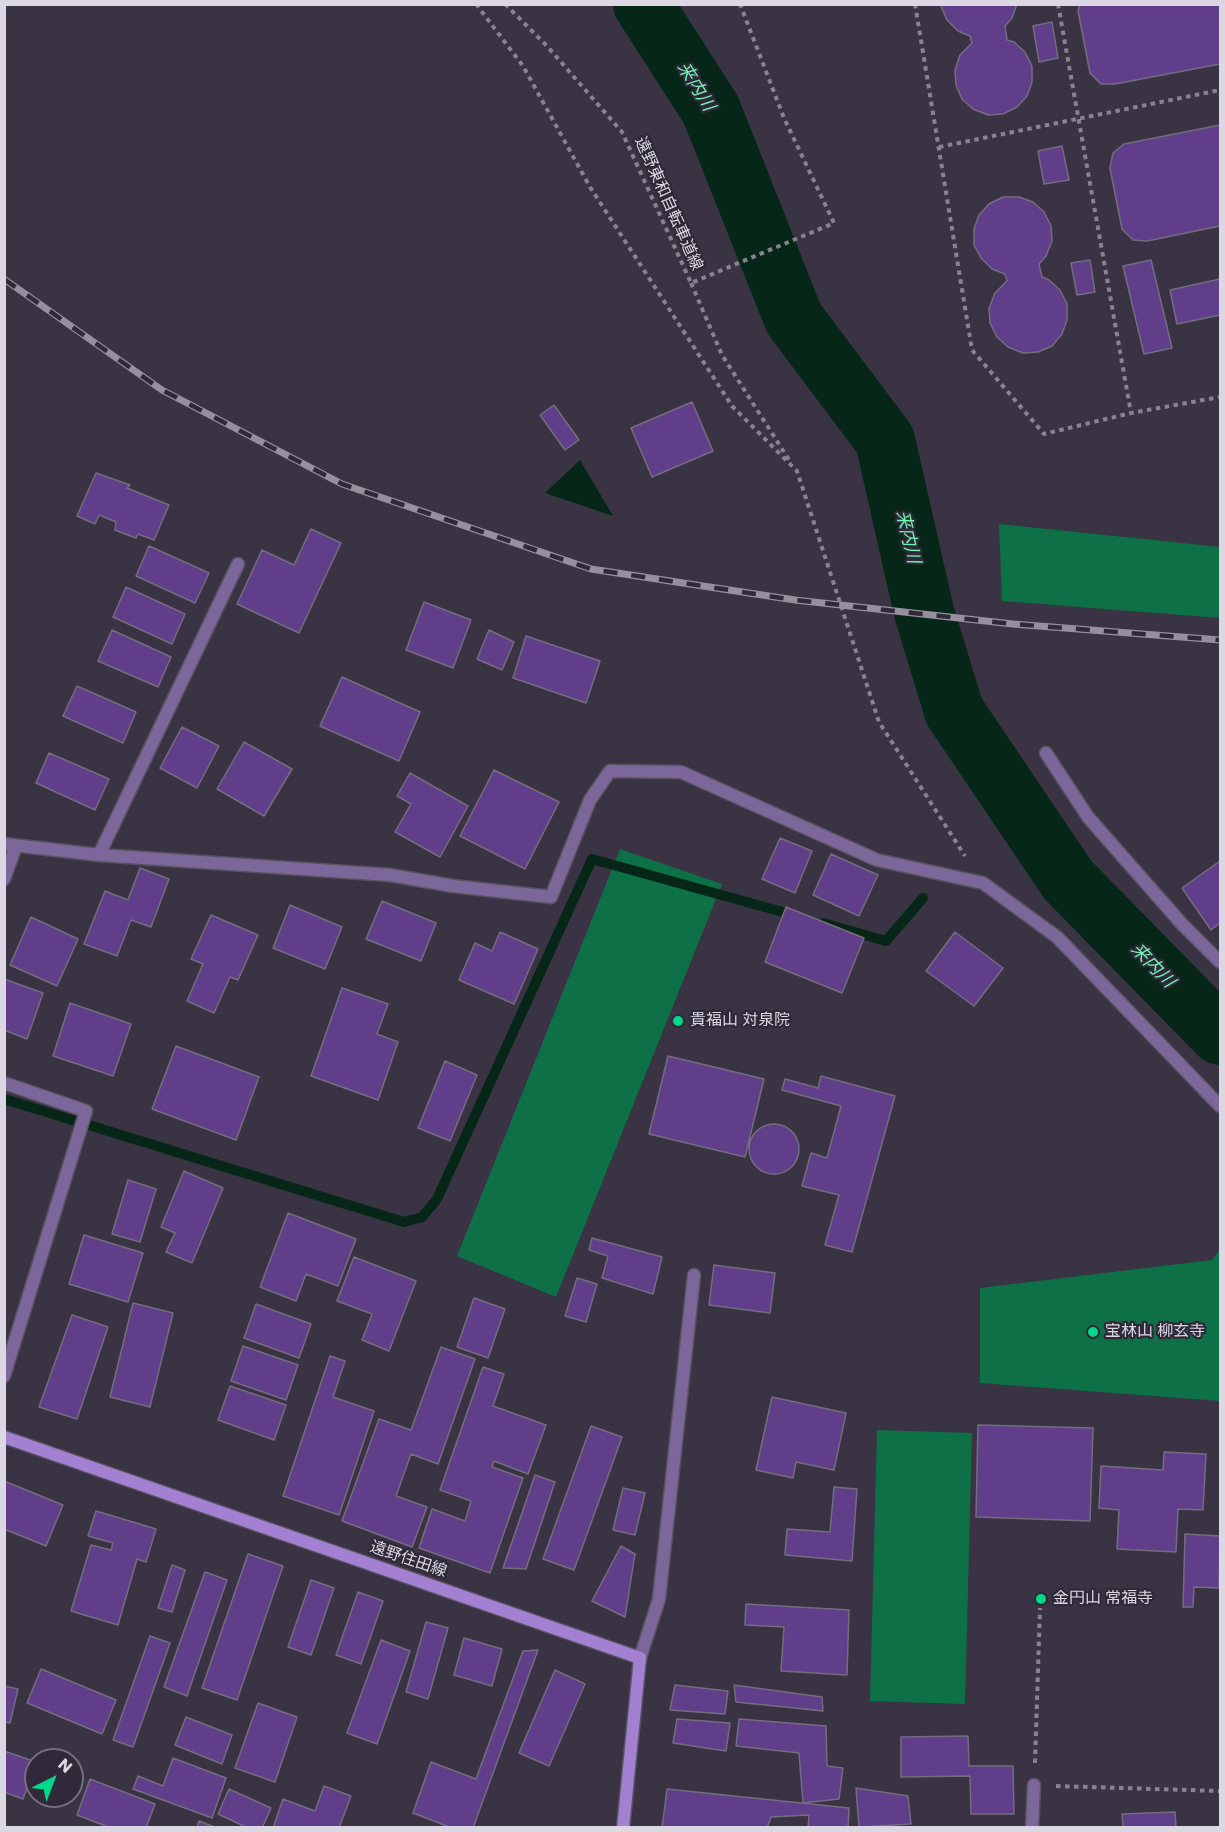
<!DOCTYPE html>
<html>
<head>
<meta charset="utf-8">
<style>
  body { margin:0 }
  #map { position:relative; width:1225px; height:1832px; overflow:hidden; background:#3a3343; font-family:Poppins,sans-serif }
  canvas { display:block }
  .frame { position:absolute; inset:0; border:6px solid #dcd8e3; pointer-events:none }
  .north { position:absolute; left:24px; top:1748px; width:60px; height:60px; box-sizing:border-box; background:#2f2939; border:2px solid #746f7d; border-radius:50%; rotate:42deg; font-size:16px; font-weight:700; line-height:24px; text-align:center; color:#dcd8e3 }
  .north::after { content:''; display:block; margin:auto; width:21px; height:27px; background:#00d98c; clip-path:polygon(50% 0,100% 100%,50% 72%,0 100%) }
</style>
</head>
<body>
<div id="map">
<canvas width="1225" height="1832"></canvas>
<div class="frame"></div>
<div class="north">N</div>
</div>
<script>
const ctx = document.querySelector('canvas').getContext('2d');
ctx.lineJoin = 'round';
function paint(path, color) {
  ctx.fillStyle = color;
  ctx.fill(path, 'evenodd');
}
function stroke(path, color, width, dash) {
  ctx.strokeStyle = color;
  ctx.lineWidth = width;
  ctx.lineCap = dash ? 'butt' : 'round';
  ctx.setLineDash(dash || []);
  ctx.stroke(path);
}
function write(font, color, halo, rows, align = 'center') {
  ctx.font = font + ' Poppins,"Noto Sans JP",sans-serif';
  ctx.lineWidth = 4.5;
  ctx.setLineDash([]);
  ctx.textBaseline = 'middle';
  ctx.strokeStyle = halo;
  ctx.fillStyle = color;
  for (const [text, x, y, turn = 0] of rows) {
    ctx.save();
    ctx.translate(x, y);
    ctx.rotate((+turn || 0) * Math.PI / 180);
    ctx.textAlign = isNaN(turn) ? turn : align;
    if (halo) ctx.strokeText(text, 0, 0);
    ctx.fillText(text, 0, 0);
    ctx.restore();
  }
}
paint(new Path2D(`
  M999 524 1220 547V618L1002 601Z
  M620 849 722 884 556 1297 457 1256Z
  M1220 1249V1401L980 1383V1288L1212 1260Z
  M877 1430 972 1433 965 1704 870 1701Z`), '#0e7047');
paint(new Path2D(`
  M580 460 613 516 545 493Z`), '#062717');
stroke(new Path2D(`
  M823 923 886 941 923 898
  M4 1099 404 1222 422 1217 437 1199 592 859 797 916`), '#062717', 10);
stroke(new Path2D(`
  M643 4 711 110 794 319 885 440 924 612 954 711 1068 880 1220 1035`), '#062717', 60);
const building = new Path2D(`
  M940 4H1017L1012 18 1005 26 1007 40 1014 42 1025 52 1032 66V82L1027 96 1017 107 1003 114 988 115 973 109 962 99 956 85 955 70 960 55 972 43 970 36 958 31 947 20Z
  M1080 4H1220V64L1115 84H1101L1090 73 1078 11Z
  M1052 22 1058 58 1039 62 1033 26Z
  M1220 125V226L1147 241 1133 240 1122 229 1110 168 1113 153 1124 144Z
  M1062 146 1069 180 1044 184 1038 151Z
  M1003 197H1019L1033 202 1044 212 1051 226 1052 241 1046 256 1039 264 1042 277 1049 280 1060 290 1067 304V320L1062 334 1052 346 1038 352 1023 353 1008 347 997 337 990 323 989 308 995 293 1007 281 1005 274 992 269 981 258 974 245V229L979 215 989 204Z
  M1090 260 1095 292 1077 295 1071 263Z
  M1151 260 1172 348 1144 354 1123 266Z
  M1220 279V315L1177 324 1170 290Z
  M692 402 713 451 652 477 631 428Z
  M554 405 579 440 565 450 540 415Z
  M96 473 130 485 127 488 169 505 154 540 138 534 136 538 115 530 116 522 99 515 95 524 77 516Z
  M311 529 341 543 299 633 237 604 262 550 294 565Z
  M149 546 209 573 195 603 136 576Z
  M126 587 185 614 172 644 113 617Z
  M424 602 471 620 453 668 406 650Z
  M112 630 171 657 158 687 98 661Z
  M489 630 514 642 502 670 477 659Z
  M526 636 600 661 586 703 513 678Z
  M342 677 420 712 399 761 320 726Z
  M77 686 136 712 123 743 63 716Z
  M182 727 219 746 197 788 160 768Z
  M244 742 292 769 264 816 217 789Z
  M49 753 109 779 95 810 36 783Z
  M494 770 559 802 525 869 460 836Z
  M410 773 468 806 440 857 395 832 411 804 397 796Z
  M780 838 812 851 795 893 762 879Z
  M831 854 878 875 859 916 813 895Z
  M1220 861V923L1211 930 1182 888Z
  M140 868 169 879 151 927 131 920 117 956 84 944 105 891 128 900Z
  M382 901 436 923 421 961 366 939Z
  M290 905 342 927 325 969 273 948Z
  M786 907 864 938 842 993 765 962Z
  M211 915 258 935 238 980 230 977 214 1013 187 1001 203 964 191 959Z
  M31 917 78 939 57 986 10 965Z
  M500 932 538 949 514 1004 459 980 475 943 492 951Z
  M955 932 1003 968 974 1006 926 971Z
  M4 979 43 993 27 1039 4 1030Z
  M342 988 388 1004 377 1034 398 1042 378 1100 311 1076Z
  M70 1003 131 1024 113 1076 53 1056Z
  M176 1046 259 1077 236 1140 152 1109Z
  M668 1056 764 1079 745 1157 649 1134Z
  M445 1061 477 1075 450 1141 418 1128Z
  M821 1076 895 1096 852 1252 825 1245 839 1195 802 1186 811 1153 827 1158 841 1106 782 1090 785 1079 818 1088Z
  M749 1149a25 25 0 1 1 50 0a25 25 0 1 1-50 0Z
  M184 1171 223 1188 192 1263 166 1252 175 1233 161 1227Z
  M128 1180 156 1189 140 1242 112 1234Z
  M288 1213 356 1239 338 1286 306 1274 296 1301 260 1287Z
  M84 1235 143 1253 128 1302 69 1284Z
  M592 1238 662 1257 653 1294 602 1278 608 1256 589 1250Z
  M354 1257 416 1281 389 1351 362 1340 372 1314 337 1301Z
  M714 1265 775 1273 770 1313 709 1305Z
  M577 1278 597 1284 586 1322 565 1316Z
  M474 1298 505 1309 488 1358 457 1347Z
  M133 1303 173 1313 150 1407 110 1397Z
  M256 1304 311 1324 299 1358 244 1338Z
  M72 1315 108 1327 77 1419 39 1407Z
  M243 1346 298 1365 286 1400 231 1381Z
  M441 1347 475 1359 438 1464 411 1454 396 1496 427 1507 412 1547 342 1521 379 1419 411 1430Z
  M330 1356 345 1361 333 1397 374 1411 339 1515 283 1496Z
  M483 1367 504 1374 493 1406 546 1425 528 1474 494 1461 492 1467 523 1478 490 1573 419 1548 432 1509 465 1521 471 1501 440 1490Z
  M230 1386 286 1405 274 1440 218 1420Z
  M772 1397 846 1413 834 1470 796 1462 793 1478 756 1470Z
  M978 1425 1093 1428 1090 1521 976 1517Z
  M591 1426 622 1437 574 1570 543 1559Z
  M1164 1452 1206 1454 1203 1510 1178 1509 1176 1552 1117 1549 1119 1510 1099 1508 1101 1466 1163 1470Z
  M535 1475 555 1482 526 1569 503 1568Z
  M4 1481 63 1505 46 1546 4 1529Z
  M834 1487 857 1489 852 1561 785 1555 787 1529 830 1532Z
  M623 1488 645 1493 635 1535 613 1530Z
  M96 1511 156 1529 146 1562 137 1559 118 1625 71 1611 91 1545 111 1550 113 1543 88 1536Z
  M1185 1534 1220 1536 1219 1588 1194 1587 1193 1607H1183Z
  M621 1546 635 1554 625 1617 592 1601Z
  M248 1554 283 1566 237 1700 202 1688Z
  M172 1565 185 1570 172 1612 158 1608Z
  M205 1572 227 1580 187 1696 164 1687Z
  M311 1580 334 1588 311 1655 288 1647Z
  M358 1592 383 1601 361 1664 336 1655Z
  M746 1604 849 1610 847 1675 781 1671 784 1627 745 1625Z
  M426 1622 448 1628 428 1699 406 1692Z
  M150 1636 170 1643 133 1747 113 1740Z
  M464 1638 502 1649 492 1686 454 1675Z
  M381 1640 410 1651 377 1744 347 1733Z
  M538 1650 473 1828H452L413 1813 431 1762 476 1779 523 1651Z
  M41 1669 116 1700 102 1734 27 1703Z
  M555 1670 585 1684 549 1766 519 1753Z
  M675 1685 728 1691 725 1714 670 1710Z
  M734 1685 822 1697 823 1711 736 1702Z
  M4 1686 18 1689 10 1723 4 1722Z
  M258 1703 297 1717 275 1782 235 1768Z
  M186 1717 232 1735 222 1764 175 1745Z
  M677 1719 730 1723 726 1751 673 1743Z
  M739 1719 826 1726 827 1766 843 1768 839 1799 803 1803 799 1753 736 1746Z
  M968 1736 969 1766H1013L1014 1814H971L970 1776 901 1777V1737Z
  M4 1751 36 1762 23 1799 4 1792Z
  M173 1758 226 1778 212 1818 133 1789 138 1776 163 1786Z
  M90 1779 155 1804 146 1828H111L77 1815Z
  M324 1786 351 1796 339 1828H273L283 1799 315 1811Z
  M856 1788 908 1796 911 1824 859 1827Z
  M229 1789 271 1808 262 1828H248L218 1814Z
  M667 1789 849 1808 848 1828H808L809 1815 771 1817 767 1828H662Z
  M1175 1812 1176 1828H1123L1122 1814Z
  M199 1821 217 1828H197Z`);
paint(building, '#613e89');
stroke(building, '#746d7f', 1.5);
const street = new Path2D(`
  M1046 753 1088 817 1181 923 1220 962
  M4 844 99 855 390 875 453 886 551 897 590 800 610 771 681 772 877 860 983 883 1057 937 1220 1106
  M99 855 238 564
  M4 879 16 846
  M4 1083 86 1111 4 1376
  M640 1658 659 1599 694 1275
  M1032 1828 1034 1785`);
const secondary = new Path2D(`
  M4 1437 640 1658 623 1828`);
stroke(street, '#575160', 15);
stroke(secondary, '#575160', 15);
stroke(new Path2D(`
  M476 4 523 66 590 187 732 406 797 471 879 722 965 856
  M505 4 547 46 622 132 691 283 834 223 784 118 740 4
  M915 4 972 350 1044 434 1131 413 1220 397
  M1058 4 1131 413
  M939 147 1220 90
  M691 283 722 355 791 463
  M1035 1763 1040 1608
  M1056 1786 1220 1791`), '#898391', 4, [4.5, 4.5]);
stroke(street, '#7c679a', 12);
stroke(secondary, '#a380d2', 12);
const rail = new Path2D(`
  M4 279 162 390 342 484 591 569 795 600 1013 624 1220 640`);
stroke(rail, '#96909e', 7);
stroke(rail, '#2f2939', 4.5, [14]);
for (const [x, y, r, color] of [
  [678,1021,6,"#00d98c"],
  [1093,1332,6,"#00d98c"],
  [1041,1599,6,"#00d98c"]
]) {
  const dot = new Path2D();
  dot.arc(x, y, r, 0, 2 * Math.PI);
  ctx.fillStyle = color;
  ctx.fill(dot);
  stroke(dot, '#2f2939', 2);
}
write('16px', '#dcd8e3', '#2f2939', [
  ["遠野東和自転車道線",668,204,66],
  ["遠野住田線",408,1560,19]
]);
write('16px', '#dcd8e3', '#2f2939', [
  ["貴福山 対泉院",690,1021],
  ["宝林山 柳玄寺",1105,1332],
  ["金円山 常福寺",1053,1599]
], 'left');
write('italic 18px', '#71f5b2', '#2f2939', [
  ["来内川",695,87,58],
  ["来内川",907,537,77],
  ["来内川",1152,966,46]
]);
</script>
</body>
</html>
